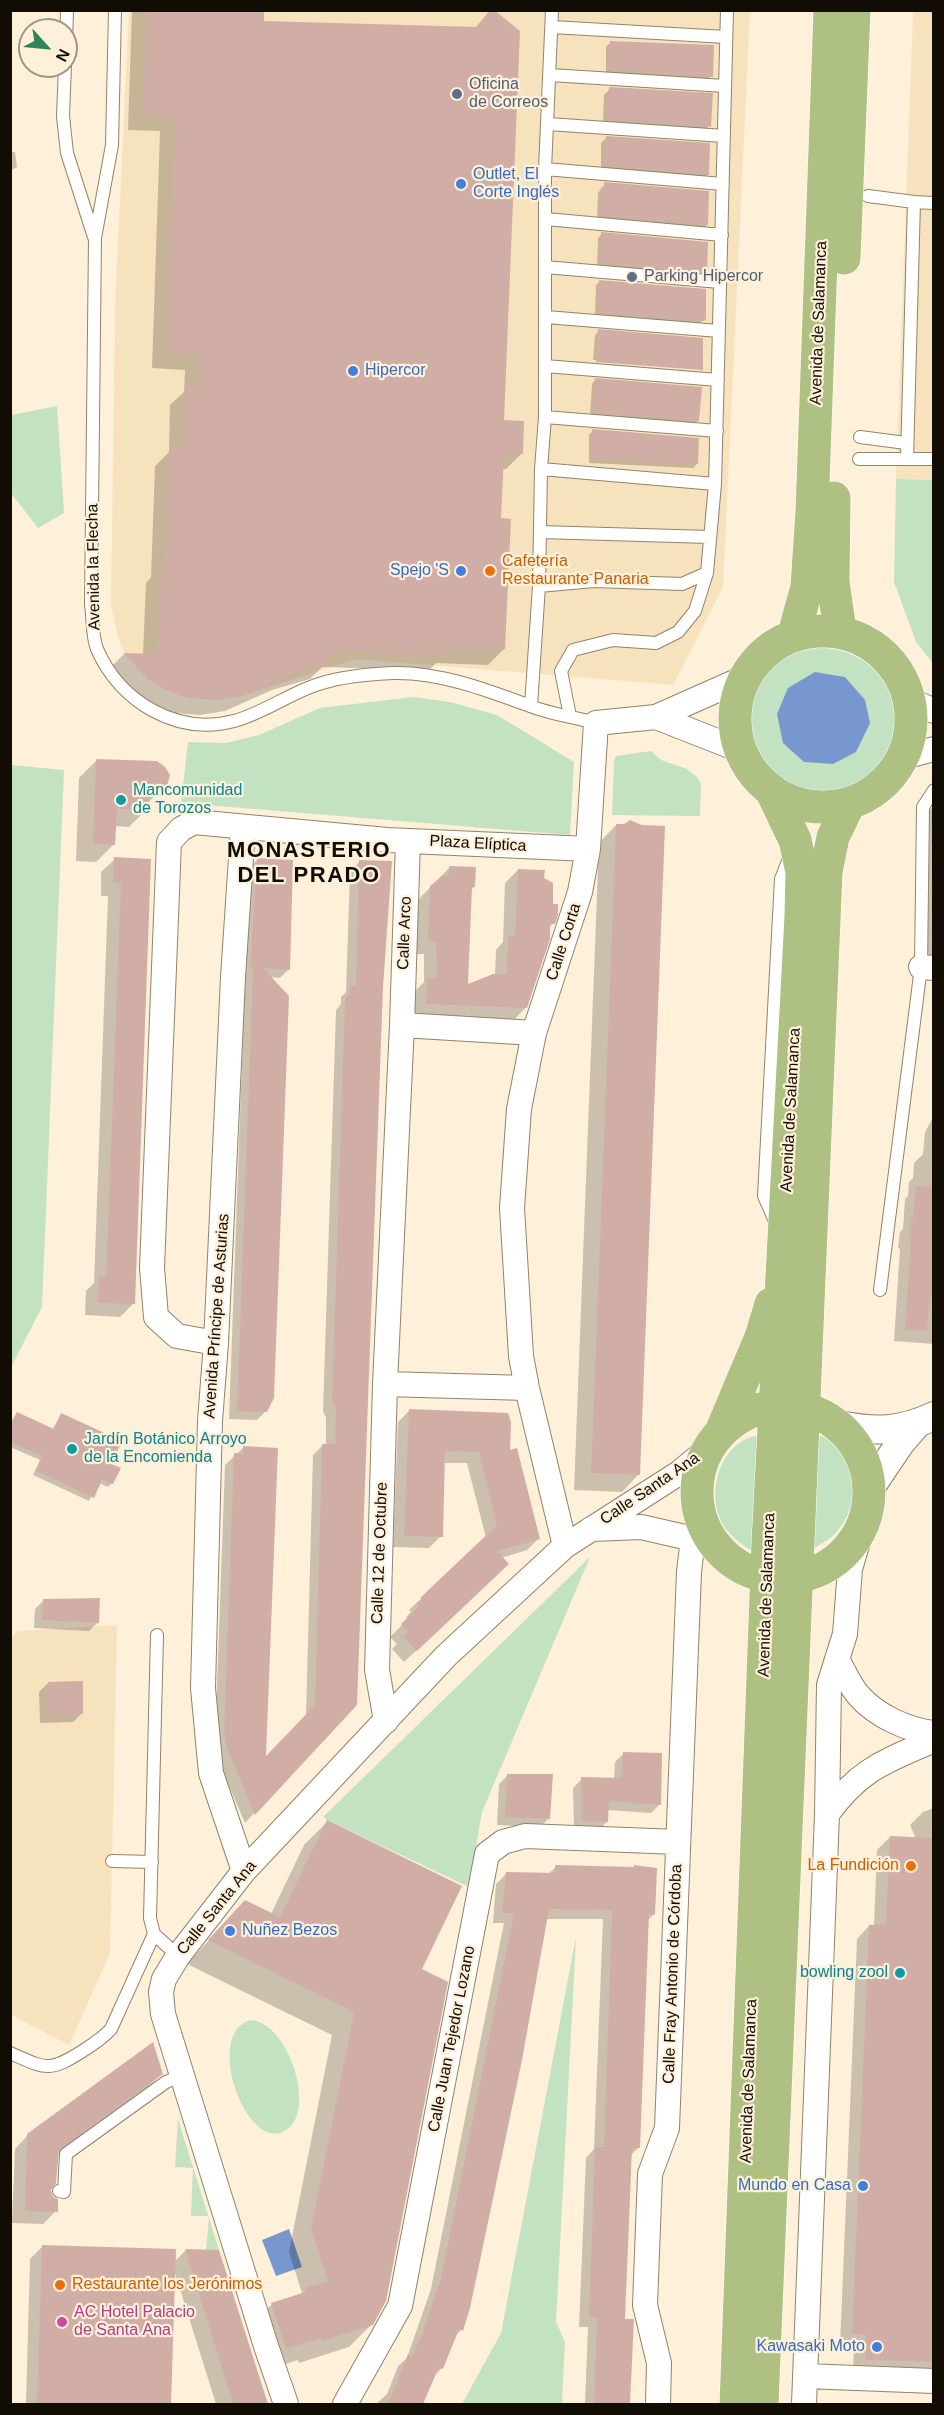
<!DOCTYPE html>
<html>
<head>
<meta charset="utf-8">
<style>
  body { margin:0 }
  #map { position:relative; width:944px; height:2415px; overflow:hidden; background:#fef0d9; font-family:Helvetica,sans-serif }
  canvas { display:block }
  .frame { position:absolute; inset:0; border:12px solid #110c04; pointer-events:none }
  .north { position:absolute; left:18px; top:18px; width:60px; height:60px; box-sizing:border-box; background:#fef0d9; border:2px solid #9f9584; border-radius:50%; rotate:117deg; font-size:16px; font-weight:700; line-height:24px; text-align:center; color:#110c04 }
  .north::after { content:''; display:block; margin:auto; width:21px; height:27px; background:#2e855a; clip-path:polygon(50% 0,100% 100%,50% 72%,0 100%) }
</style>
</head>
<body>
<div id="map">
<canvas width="944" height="2415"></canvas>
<div class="frame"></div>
<div class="north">N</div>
</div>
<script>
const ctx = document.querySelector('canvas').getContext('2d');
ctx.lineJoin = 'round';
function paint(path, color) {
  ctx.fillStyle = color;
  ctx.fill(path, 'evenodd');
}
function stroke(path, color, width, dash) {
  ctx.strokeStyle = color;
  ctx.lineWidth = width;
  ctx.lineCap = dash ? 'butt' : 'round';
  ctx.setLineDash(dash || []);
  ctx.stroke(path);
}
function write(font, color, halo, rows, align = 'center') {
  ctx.font = font + ' Helvetica,sans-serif';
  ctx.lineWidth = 4.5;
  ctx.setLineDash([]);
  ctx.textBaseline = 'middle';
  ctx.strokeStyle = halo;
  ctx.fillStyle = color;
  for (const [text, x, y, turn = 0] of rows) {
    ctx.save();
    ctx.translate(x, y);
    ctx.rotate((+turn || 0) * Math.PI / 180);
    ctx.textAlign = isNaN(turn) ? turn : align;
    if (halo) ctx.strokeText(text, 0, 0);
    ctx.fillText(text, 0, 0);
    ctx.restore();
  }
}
paint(new Path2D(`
  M129 11H750L723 587 673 685 356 659 242 696 217 700 148 679 136 667 125 653 118 637 111 606 115 306Z
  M913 11H933V480L896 479Z
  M117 1625 110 1953 69 2045 11 2015V1637L18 1631Z`), '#f7e2be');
paint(new Path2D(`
  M57 406 64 513 38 528 11 493V415Z
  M896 479 933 480V663L916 642 894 582Z
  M749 721a73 73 0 1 1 146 0a73 73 0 1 1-146 0Z
  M413 697 450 702 497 715 574 762 570 835 181 803 188 742 226 743 259 735 320 708Z
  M651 751 661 760 687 769 698 778 701 785 700 816 612 815 614 761 616 756Z
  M11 765 64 770 42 1307 11 1367Z
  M815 1434C820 1436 827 1438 832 1442 857 1462 860 1506 838 1530 830 1540 820 1545 808 1551Z
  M760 1435 753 1552C743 1545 733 1538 725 1528 707 1501 715 1458 742 1441 747 1438 754 1436 760 1435Z
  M590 1557 482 1812 469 1887 327 1820 323 1817Z
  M576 1937 556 2322 565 2342 562 2404H462L501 2333Z
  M250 2020C290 2021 321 2121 280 2133 243 2143 205 2034 250 2020Z
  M178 2119 219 2250H206L209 2216H191L193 2168 175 2167Z`), '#c3e2c2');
paint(new Path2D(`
  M815 672 845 677 865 700 870 723 856 752 833 764 804 762 783 743 777 714 788 688Z
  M289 2229 302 2267 276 2276 262 2240Z`), '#7897ce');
paint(new Path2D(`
  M132 10H263L262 22 474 29 491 10 503 422 522 453 506 469H501L499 520 504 649 488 665 436 663 429 670 322 667 310 679 272 690 225 711 200 715 173 713 150 705 108 670 123 655H143L146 583 151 577 155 466 169 452 170 405 184 392 185 370 152 368 160 131 128 130Z
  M610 43 711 76 708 80 606 74V47Z
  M610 89 709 126 705 130 603 123 604 95Z
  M606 138 708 174 704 178 601 169V143Z
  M10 152H15L17 167 10 171Z
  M605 184 707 225 703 229 597 219 598 193Z
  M602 234 705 272 701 276 597 267 598 238Z
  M600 281 704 319 698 325 595 316 596 285Z
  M599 331 702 339 701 370 700 372V369L593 360 595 335Z
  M593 363 699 372 697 374 593 365Z
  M595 380 698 421 694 425 590 416 592 384Z
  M593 431 697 464 693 468 589 463V435Z
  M97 760 165 785 147 804V809L129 827 114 826V844L96 862 76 861 79 778Z
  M934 806V968L918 965 926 814Z
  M616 825 639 1474 622 1492 574 1490 599 843Z
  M115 859 150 860 133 1304 120 1317 85 1315 86 1291 94 1283 108 896H101V872Z
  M258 859 289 969 280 978 269 977 266 1411 257 1420 229 1419 249 868Z
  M359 862 382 987 355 1704 245 1823 217 1758 215 1742 225 1465 243 1448 264 1759 306 1716 313 1455 323 1445H326V1418L323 1411 336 1010 341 1004V997L346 992 350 872Z
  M450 867 474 887 470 890 466 986 495 975 496 950 503 942 505 883 518 870 543 879 553 923 549 928 526 1007 513 1021 413 1017 414 992 424 982V954H416L417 901Z
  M934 1108V1344L894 1341 900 1249 898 1248 900 1232 903 1229 905 1199 908 1196 909 1182 913 1178 914 1163 923 1154 925 1132 932 1119Z
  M410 1410 509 1452 539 1538 527 1550 501 1558 495 1576 404 1662 392 1649 397 1644 390 1637 408 1619 406 1617 411 1612 409 1610 486 1538 467 1463H443L441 1536 429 1548 393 1547 398 1422Z
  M17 1414 52 1430 61 1415 109 1464 112 1483 108 1487 99 1483 89 1501 33 1475 40 1460 10 1447V1423Z
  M44 1600 98 1622 89 1631 34 1628 35 1609Z
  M48 1683 82 1713 73 1722 40 1723 39 1692Z
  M624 1753 660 1804 651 1813 607 1810V1822L598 1830 574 1829 573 1788 582 1779H614L615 1762Z
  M508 1775 548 1819 540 1827 497 1825 499 1784Z
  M934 1808V2375L853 2372 854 2347 840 2346 857 1939 869 1926H874L877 1850 890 1837 916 1839 910 1825 923 1812Z
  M327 1822 420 1970 372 2324 349 2347 299 2363 298 2360 263 2371 249 2327 272 2304 302 2293 289 2252 332 2035 187 1964 245 1901 271 1914 304 1845Z
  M556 1867 654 1914 647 1921 639 2147 630 2156 624 2320 632 2321 629 2404H585L588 2327H579L586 2158 594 2149 603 1919H546L461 2330 455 2336 442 2368 433 2377 422 2404H376L387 2394 398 2366 407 2358 431 2289 504 1923H493L496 1884 506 1874H548Z
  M161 2074 148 2087 57 2153 49 2190 56 2211 43 2224 12 2223 15 2149 28 2135Z
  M42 2247 174 2262 185 2251 218 2252 266 2404H216L174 2270 170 2404H26L30 2259Z`), '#0003');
paint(new Path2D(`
  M147 10H264V21L477 27 490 10H494L520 31 504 420 524 421 523 454 504 453 501 518 511 519 505 649 447 648V655L328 651V664L289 675 242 696 217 700 189 698 166 690 148 679 123 653 158 654 161 565H166L170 448H184L186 388H199L200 354 167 353 176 116 143 114Z
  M610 41 714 45 713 77 609 70Z
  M609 87 713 93 711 127 606 120Z
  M606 136 710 143 709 175 604 166Z
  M604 182 709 191 708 225 600 216 601 187H604Z
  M601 232 708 242 707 273 600 263Z
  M599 280 706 289V319L704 321 598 313Z
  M598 329 703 338V370L596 362Z
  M595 378 702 387 699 421 593 413Z
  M592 429 699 438 698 464 592 459Z
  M96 759 157 761 165 767 170 775 167 786 148 800V810L117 809 115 845 93 844Z
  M630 820 642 825 665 826 640 1475 591 1473 616 824H624Z
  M114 857 151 859 135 1304 98 1303 99 1276 106 1277 121 883H113Z
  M257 858 293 860 290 970 263 968 289 996 274 1398 267 1412 237 1411 253 967H250Z
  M359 860 392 861 383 987 357 1705 255 1815 227 1748 224 1731 234 1453 243 1454V1446L278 1448 266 1756 315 1705 322 1444H335L336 1408 332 1401 345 998 350 992V986H356Z
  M449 866 476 867 475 887H472L468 984 493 974H507L508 935 515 936 518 869 545 870 544 878 553 883V904H558V915L555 924H550V939L527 1008 426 1004 427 977 437 978 436 942 428 941 430 886 442 876 449 875Z
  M916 1186 933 1187V1287L929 1304 927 1331 905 1330 911 1238 909 1237 911 1219H913Z
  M409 1409 508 1413 511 1422 510 1450 517 1448 540 1539 497 1551 509 1564 417 1651 403 1637 408 1632 401 1624 419 1606 417 1604 422 1599 420 1598 497 1525 479 1452 445 1451 443 1537 404 1536Z
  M17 1412 54 1429 61 1413 122 1441 111 1464 121 1468 113 1484 102 1480 94 1498 36 1471 42 1456 10 1442V1425Z
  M100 1598 99 1623 42 1620 43 1599Z
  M83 1681V1714L48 1715V1682Z
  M623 1752 662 1753 661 1805 609 1801 608 1822 582 1821 581 1777 621 1778Z
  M507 1774H553L550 1819 505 1817Z
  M327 1820 462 1886 422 1969 448 1982 386 2301 373 2325 322 2341 321 2338 286 2349 271 2303 306 2292 305 2288 328 2281 311 2228 354 2012 208 1940 245 1900 280 1917Z
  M890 1836 933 1838V2362L865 2360 866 2335 852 2334 869 1925 886 1924Z
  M555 1865 634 1867V1865L657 1868 655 1915 649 1914 640 2148H632L625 2319H634L630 2404H594L597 2318 589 2317 595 2146 604 2147 612 1910 549 1909 522 2060 470 2308 463 2331 459 2329 443 2369 439 2367 423 2404H388L408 2354 412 2356 421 2337 441 2278 514 1913H502L506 1872 555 1873Z
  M153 2042 163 2074 59 2150 56 2183 51 2190 53 2197 58 2199V2212L25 2211 27 2134Z
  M42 2245 176 2249 171 2404H37Z
  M185 2249 219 2250 268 2404H233Z`), '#d1aea5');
const service = new Path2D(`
  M115 10 112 145 95 238 91 604C93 618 92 637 97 649 120 702 177 736 234 721 260 714 283 698 308 688 334 677 366 674 393 673 440 672 487 690 530 706 550 714 574 717 596 723
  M552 27 726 37
  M66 43 67 10
  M65 66 63 116 67 153 94 237
  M550 75 725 86
  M548 124 724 136
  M545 169 723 184
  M868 196 914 202
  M546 219 722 235
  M545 267 720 282
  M546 317 719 331
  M545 366 718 380
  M545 417 717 431
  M860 437 906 443
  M859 459H934
  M907 459 914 202 934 203
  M541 469 715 484
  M540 532 710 537
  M539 586 594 581 682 584 707 573
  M531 706 539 586 541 469 545 417V169L552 10
  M570 716 561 671 573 650 613 640 656 643 678 632 695 611 707 573 715 484 727 10
  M775 1221 764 1196 781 879 790 856
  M880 1290 921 967 923 807 934 790
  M157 1635 150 1918 154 1934 178 1956
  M112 1861 152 1862
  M10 2053C45 2068 48 2073 81 2052 92 2045 102 2039 111 2029L154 1934
  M59 2191 64 2192 66 2154 166 2082 183 2075`);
const minor = new Path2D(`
  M910 700 934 711
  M656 717 740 750
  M904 757 934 749
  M243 828 233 977 216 1343 210 1421 203 1688 211 1773 244 1871
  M921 967 934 968
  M402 1025 534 1033
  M216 1343 177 1336 156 1317 152 1268 169 842 181 829 194 822 387 840 588 849
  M385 1384 527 1388
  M591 1529 641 1527 711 1543
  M565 1546 527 1388 521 1356 512 1208 519 1109 534 1033 580 892 588 849 596 723 656 717 744 678
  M837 1659C844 1671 850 1686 859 1696 877 1716 907 1730 934 1733
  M386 1721 377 1670 385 1384 402 1025 408 841
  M827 1814C861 1768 884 1762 934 1740
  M805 2376 934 2381
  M286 2404 266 2346 163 2014 161 1992 164 1979 178 1956 244 1871 446 1656 565 1546 679 1473 708 1449
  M345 2404 400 2306 487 1854 503 1842 525 1836 678 1842
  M658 2404 659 2363 645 2305 650 2174 667 2128 689 1572 693 1538
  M804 2404 827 1814 829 1685 845 1634 850 1569 862 1528`);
const tertiary = new Path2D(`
  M839 1425C875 1432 900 1432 934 1416
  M870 1488 901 1442 915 1426`);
const trunk = new Path2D(`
  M844 258 854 10
  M834 498 833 581 840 631
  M735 719a88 88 0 1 1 176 0a88 88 0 1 1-176 0Z
  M794 634 807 587 812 511 830 10
  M697 1492a86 86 0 1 1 172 0a86 86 0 1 1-172 0Z
  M721 1432 761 1337 771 1304
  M736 2404 768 1542 801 916 802 872 795 840 772 792
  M762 2404 826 872 833 837 849 804`);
stroke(service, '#928368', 14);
stroke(minor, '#928368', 26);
stroke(tertiary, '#928368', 30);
stroke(trunk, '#fff', 34);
stroke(service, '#fff', 12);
stroke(minor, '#fff', 24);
stroke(tertiary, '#fff', 28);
stroke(trunk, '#afc083', 33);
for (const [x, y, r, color] of [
  [457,94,6,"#5c6f8a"],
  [461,184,6,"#3f7fe0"],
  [632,277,6,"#5c6f8a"],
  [353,371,6,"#3f7fe0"],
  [461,571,6,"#3f7fe0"],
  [490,571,6,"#e8710a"],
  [121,800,6,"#0f9aa8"],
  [72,1449,6,"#0f9aa8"],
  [911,1866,6,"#e8710a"],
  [230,1931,6,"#3f7fe0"],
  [900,1973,6,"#0f9aa8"],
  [863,2186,6,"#3f7fe0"],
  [60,2285,6,"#e8710a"],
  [62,2322,6,"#d1479c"],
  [877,2347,6,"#3f7fe0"]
]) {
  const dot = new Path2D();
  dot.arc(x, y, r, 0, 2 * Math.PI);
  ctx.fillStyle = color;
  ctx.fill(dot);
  stroke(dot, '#fef0d9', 2);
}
write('16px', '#4e5e75', '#fef0d9', [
  ["Oficina",469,85],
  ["de Correos",469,103],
  ["Parking Hipercor",644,277]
], 'left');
write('16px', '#366cbe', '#fef0d9', [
  ["Outlet, El",473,175],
  ["Corte Inglés",473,193],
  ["Hipercor",365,371],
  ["Spejo 'S",449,571,"right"],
  ["Nuñez Bezos",242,1931],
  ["Mundo en Casa",851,2186,"right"],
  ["Kawasaki Moto",865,2347,"right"]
], 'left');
write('16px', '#110c04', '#fef0d9', [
  ["Avenida de Salamanca",819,323,-88],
  ["Avenida la Flecha",94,567,-91],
  ["Plaza Elíptica",478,844,3],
  ["Calle Arco",405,933,-88],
  ["Calle Corta",564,942,-72],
  ["Avenida de Salamanca",791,1110,-87],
  ["Avenida Príncipe de Asturias",217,1316,-86],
  ["Calle Santa Ana",650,1489,-34],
  ["Calle 12 de Octubre",380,1553,-88],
  ["Avenida de Salamanca",767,1595,-88],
  ["Calle Santa Ana",217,1908,-51],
  ["Calle Fray Antonio de Córdoba",673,1974,-88],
  ["Calle Juan Tejedor Lozano",452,2039,-79],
  ["Avenida de Salamanca",749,2081,-88]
]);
write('16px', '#c56008', '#fef0d9', [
  ["Cafetería",502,562],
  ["Restaurante Panaria",502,580],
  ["La Fundición",899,1866,"right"],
  ["Restaurante los Jerónimos",72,2285]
], 'left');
write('16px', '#0d838f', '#fef0d9', [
  ["Mancomunidad",133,791],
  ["de Torozos",133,809],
  ["Jardín Botánico Arroyo",84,1440],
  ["de la Encomienda",84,1458],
  ["bowling zool",888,1973,"right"]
], 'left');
write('16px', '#b23c85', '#fef0d9', [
  ["AC Hotel Palacio",74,2313],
  ["de Santa Ana",74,2331]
], 'left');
ctx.letterSpacing = '1.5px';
write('bold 22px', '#110c04', '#fef0d9', [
  ["MONASTERIO",309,851],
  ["DEL PRADO",309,876]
]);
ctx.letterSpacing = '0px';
</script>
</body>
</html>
